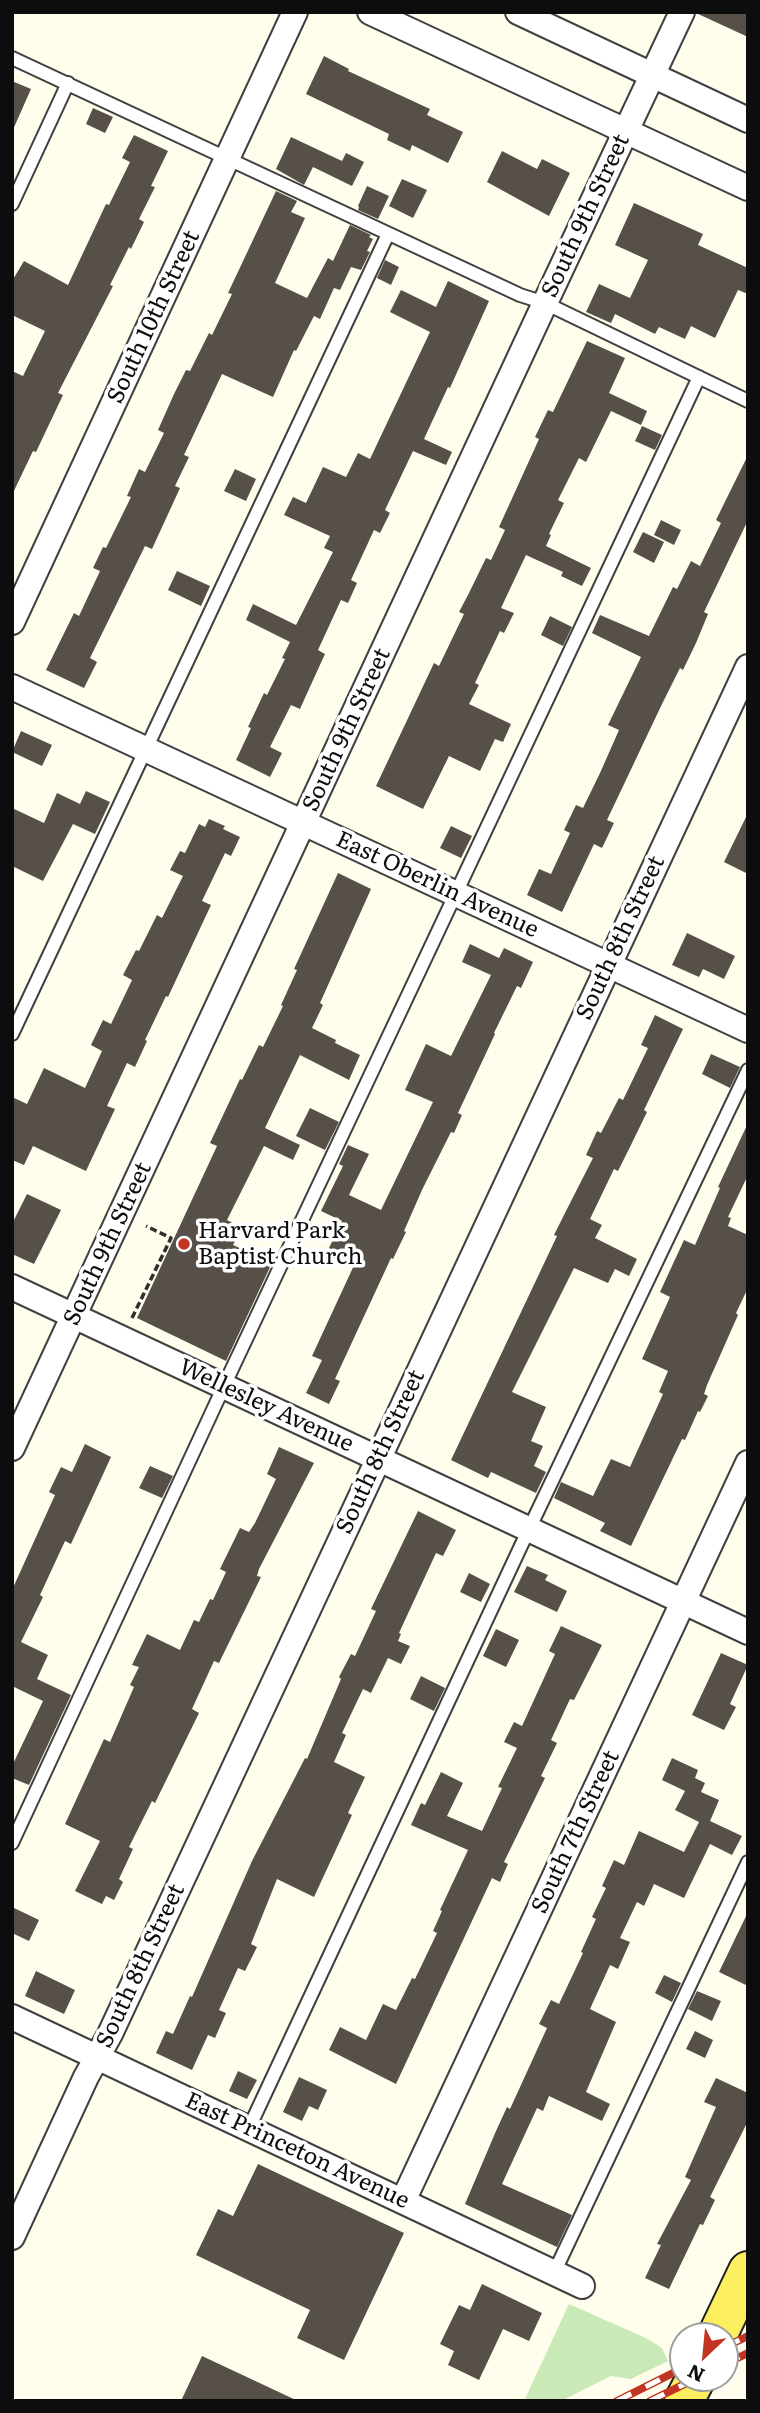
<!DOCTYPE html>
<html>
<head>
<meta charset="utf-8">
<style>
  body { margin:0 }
  #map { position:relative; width:760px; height:2413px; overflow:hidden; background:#fffeed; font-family:Literata,serif }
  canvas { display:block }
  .frame { position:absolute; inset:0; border:14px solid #0d0d0d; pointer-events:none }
  .north { position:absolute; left:669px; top:2322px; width:70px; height:70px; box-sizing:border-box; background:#fff; border:2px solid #9e9e9e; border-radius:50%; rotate:206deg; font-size:19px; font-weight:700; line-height:28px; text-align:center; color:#0d0d0d }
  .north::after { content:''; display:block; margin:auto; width:24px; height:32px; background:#c13522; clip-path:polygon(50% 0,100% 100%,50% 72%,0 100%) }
</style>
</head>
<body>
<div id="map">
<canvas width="760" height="2413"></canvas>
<div class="frame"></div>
<div class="north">N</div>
</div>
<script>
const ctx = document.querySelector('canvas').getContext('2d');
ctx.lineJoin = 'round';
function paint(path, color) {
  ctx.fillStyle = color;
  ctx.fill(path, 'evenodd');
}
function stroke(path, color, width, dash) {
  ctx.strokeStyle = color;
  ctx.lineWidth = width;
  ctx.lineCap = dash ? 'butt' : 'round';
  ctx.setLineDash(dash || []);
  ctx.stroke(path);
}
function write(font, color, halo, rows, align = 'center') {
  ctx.font = font + ' Literata,serif';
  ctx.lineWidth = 7;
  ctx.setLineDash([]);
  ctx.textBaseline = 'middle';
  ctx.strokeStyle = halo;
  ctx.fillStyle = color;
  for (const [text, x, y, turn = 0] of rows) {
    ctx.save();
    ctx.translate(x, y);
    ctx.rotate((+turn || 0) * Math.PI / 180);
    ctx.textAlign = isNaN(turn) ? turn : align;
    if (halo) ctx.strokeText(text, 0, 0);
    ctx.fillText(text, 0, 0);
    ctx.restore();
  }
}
paint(new Path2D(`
  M569 2304 648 2339 662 2348 668 2361 631 2379 611 2376 561 2401H524Z`), '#c9eab6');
paint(new Path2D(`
  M697 12H748V37L696 13Z
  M324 56 349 69 348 71 430 109 427 115 463 132 448 163 412 145 410 151 387 140 389 134 306 94Z
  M12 81 31 89 12 132Z
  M93 108 113 117 105 133 86 124Z
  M134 135 168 151 151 186 155 187 139 219 144 222 131 249 129 247 110 285 113 286 58 393 63 395 36 452 33 451 12 495V371L23 376 45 331 12 315V281L24 261 68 285 106 204 109 205 130 162 122 158Z
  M291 137 342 161 346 153 364 162 352 186 313 167 304 185 276 169Z
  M502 151 537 169 542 159 570 173 549 216 487 182Z
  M402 179 427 190 413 218 389 206Z
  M367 186 389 196 378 219 358 210 359 207 358 206Z
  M276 191 297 201 291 212 305 218 275 283 307 298 328 258 333 261 350 225 371 235 369 237 373 239 367 251 370 252 361 270 351 267 340 290 334 288 320 319 314 316 296 351 294 350 273 397 222 374 184 455 189 457 175 486 180 488 152 549 145 546 90 658 97 662 84 688 46 670 74 613 79 616 100 571 93 568 103 547 106 548 131 497 127 496 139 469 145 472 164 433 158 430 174 394 186 370 190 371 209 333 212 335 232 294 228 293Z
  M634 203 703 234 698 245 748 268V294L738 290 715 338 691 326 685 339 659 327 655 334 615 314 611 323 586 312 599 284 630 298 648 260 615 245Z
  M385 260 399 267 391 285 377 278Z
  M448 281 489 301 450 388 448 387 424 439 452 452 446 465 413 451 385 510 390 513 380 533 374 530 351 580 357 583 348 603 341 600 318 650 325 654 309 689 300 709 291 705 270 747 282 753 270 777 236 760 251 728 248 727 264 693 267 695 285 659 282 658 290 642 246 620 253 604 296 625 333 552 324 548 330 536 284 515 293 497 306 503 323 467 346 477 358 453 370 459 430 332 390 312 401 290 436 307Z
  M587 341 625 358 609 393 647 411 641 425 611 411 586 462 579 458 558 500 564 503 549 534 551 535 546 546 591 568 582 586 561 576 563 572 526 555 501 608 514 613 504 633 500 631 475 683 479 685 469 704 511 724 503 742 495 739 480 771 449 756 423 809 376 786 434 663 439 666 464 614 459 612 469 593 486 558 491 560 505 530 499 527 539 439 535 437 548 410 553 412Z
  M642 426 662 435 655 450 635 441Z
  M748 455V520L704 612 708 614 696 643 683 670 680 668 662 704 607 820 614 823 602 848 594 844 562 912 527 895 539 869 551 874 570 833 564 830 576 805 583 808 600 773 619 730 608 725 641 657 592 633 600 615 649 636 673 587 677 589 691 561 700 566 721 523 716 520Z
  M235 469 256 479 246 501 224 491Z
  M661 520 681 530 674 545 654 535Z
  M643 532 664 542 654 563 633 552Z
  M177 571 210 586 201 606 168 590Z
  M550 616 572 627 563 646 541 635Z
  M21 731 52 745 42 766 12 752Z
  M86 791 110 802 95 834 73 824 43 881 12 866V808L44 823 57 793 80 804Z
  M748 813V874L724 862Z
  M209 819 225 826 223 829 240 837 231 856 225 853 202 901 211 905 168 997 166 996 145 1040 147 1041 135 1067 127 1063 107 1106 115 1109 86 1171 33 1146 24 1165 12 1160V1097L27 1104 44 1068 85 1088 102 1051 91 1045 103 1020 111 1024 132 980 123 975 136 950 139 951 157 915 162 918 183 876 170 870 180 851 185 853 199 824 205 827Z
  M451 826 472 836 461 858 440 848Z
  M338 873 371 889 320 1003 323 1005 312 1028 336 1040 335 1043 360 1055 349 1080 300 1055 265 1128 300 1145 293 1160 264 1146 227 1220 242 1228 233 1245 272 1263 226 1361 137 1318 217 1146 210 1143 240 1079 242 1080 259 1045 263 1047 283 1006 281 1005 297 970 294 969Z
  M687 933 735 956 724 979 703 969 699 977 672 965Z
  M470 944 499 958 504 948 533 962 521 988 517 986 494 1033 495 1034 458 1113 462 1115 454 1133 451 1132 422 1190 404 1231 406 1232 393 1259 391 1258 335 1379 340 1381 329 1404 306 1393 322 1360 312 1356 356 1261 329 1248 342 1221 321 1211 343 1166 339 1164 348 1145 369 1154 349 1195 381 1210 433 1102 405 1090 426 1044 451 1056 491 975 462 962Z
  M655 1015 683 1029 644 1110 647 1112 630 1147 618 1171 614 1169 590 1219 602 1225 595 1238 637 1259 629 1276 615 1269 608 1283 574 1268 512 1392 546 1407 531 1441 543 1446 534 1466 546 1472 536 1493 491 1472 488 1478 451 1460 557 1236 554 1235 567 1209 593 1158 586 1155 597 1131 601 1133 619 1098 623 1100 648 1048 641 1045Z
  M711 1054 740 1067 730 1088 702 1074Z
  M310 1108 339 1122 325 1150 296 1136Z
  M748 1123V1175L728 1217 731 1218 728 1226 748 1235V1288L736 1313 738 1315 707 1385 704 1394 708 1396 700 1412 698 1411 685 1440 682 1439 631 1546 600 1531 605 1523 554 1498 561 1482 593 1496 611 1459 630 1467 663 1394 659 1392 668 1371 642 1359 670 1297 660 1292 684 1240 695 1245 720 1188 718 1187Z
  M27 1194 61 1210 34 1264 12 1254V1224Z
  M85 1444 111 1457 71 1544 65 1541 40 1595 43 1597 21 1642 48 1655 37 1679 71 1695 29 1785 12 1778V1766L43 1701 12 1686V1590L55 1495 49 1492 61 1467 72 1472Z
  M279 1447 314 1463 259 1569 257 1576 261 1577 219 1663 214 1661 192 1709 199 1713 155 1803 152 1801 129 1847 133 1849 119 1879 123 1882 114 1900 106 1896 102 1904 75 1891 100 1841 65 1824 104 1739 110 1742 134 1687 130 1685 139 1667 132 1665 147 1634 180 1650 194 1620 199 1622 210 1599 213 1600 226 1572 220 1569 240 1528 249 1532 255 1523 276 1479 267 1474Z
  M150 1466 173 1476 162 1498 139 1488Z
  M418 1511 456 1530 443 1556 436 1553 399 1633 401 1634 398 1641 410 1646 401 1664 388 1658 371 1693 363 1689 342 1733 346 1735 334 1762 365 1777 348 1813 352 1815 314 1897 277 1879 251 1944 257 1947 245 1971 238 1968 219 2010 226 2013 215 2038 208 2035 192 2070 156 2053 166 2031 173 2034 190 1996 192 1997 252 1861 305 1758 307 1759 341 1679 339 1677 351 1654 355 1656 376 1611 371 1609Z
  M527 1566 548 1575 545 1580 567 1591 557 1612 514 1592Z
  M469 1573 490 1584 481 1602 460 1592Z
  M561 1626 602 1645 574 1700 570 1699 551 1740 557 1743 541 1776 545 1778 504 1862 508 1864 500 1882 492 1878 396 2084 329 2050 340 2027 366 2040 383 2004 396 2010 412 1978 415 1979 437 1933 433 1931 442 1911 440 1910 468 1850 411 1825 421 1803 425 1805 441 1772 463 1783 447 1816 482 1831 502 1788 498 1787 517 1748 504 1742 514 1722 522 1726 555 1654 549 1651Z
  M496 1629 519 1640 506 1667 483 1656Z
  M721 1653 748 1665 730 1704 736 1707 724 1730 692 1715Z
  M421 1676 445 1688 434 1711 410 1699Z
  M672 1758 698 1770 695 1778 705 1783 701 1792 719 1800 710 1821 742 1836 732 1855 710 1844 684 1898 654 1884 644 1906 637 1902 620 1938 630 1942 618 1969 610 1965 590 2009 616 2022 586 2092 610 2104 602 2121 549 2096 543 2111 537 2108 502 2184 572 2215 557 2247 465 2204 496 2131 507 2107 510 2109 547 2028 539 2024 551 2000 559 2004 583 1953 581 1952 596 1919 592 1917 606 1888 602 1886 614 1860 624 1865 639 1831 684 1852 699 1822 675 1810 685 1791 662 1780Z
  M12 1907 39 1920 29 1941 12 1933Z
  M748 1912V1986L719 1972Z
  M36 1971 75 1990 64 2014 25 1996Z
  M664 1975 681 1983 672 2002 655 1993Z
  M697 1991 721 2001 712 2021 688 2009Z
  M695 2031 713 2040 705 2058 686 2049Z
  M238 2071 257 2080 247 2099 229 2091Z
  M299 2077 327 2090 318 2110 309 2106 302 2121 283 2112Z
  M716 2078 748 2093V2121L710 2197 715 2200 703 2225 700 2224 669 2289 645 2278 661 2245 657 2244 691 2180 685 2177 716 2107 704 2102Z
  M258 2164 404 2233 344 2360 297 2338 310 2310 196 2255 218 2209 233 2216Z
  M482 2284 542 2313 529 2341 503 2329 479 2380 448 2365 454 2351 440 2344 459 2305 470 2310Z
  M202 2356 298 2401H181Z`), '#565049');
const service = new Path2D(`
  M12 58 520 295 545 303 748 401
  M12 204 68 83
  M12 1034 388 234
  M12 1843 231 1371 699 377
  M249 2128 520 1548 748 1070
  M554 2273 748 1862`);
const minor = new Path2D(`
  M370 12 748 188
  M518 12 748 120
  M12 622 295 12
  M12 687 748 1030
  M12 1287 748 1632
  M12 1448 545 303 682 12
  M12 2017 582 2286
  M403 2201 748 1463
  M12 2237 86 2077 110 2034 748 667`);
const primary = new Path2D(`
  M717 2336 748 2271
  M684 2401 696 2378`);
stroke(service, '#404040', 16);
stroke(minor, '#404040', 28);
stroke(primary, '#1e1e1e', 42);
stroke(new Path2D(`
  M132 1318 171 1238 146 1226`), '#2f2f2f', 3.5, [7, 3.5]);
stroke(service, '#fff', 12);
stroke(minor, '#fff', 24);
stroke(primary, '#fcf061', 38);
const rail = new Path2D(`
  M725 2347 748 2336
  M725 2364 748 2353
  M617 2401 683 2368
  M650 2401 697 2378`);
stroke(rail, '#c13522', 8);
stroke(rail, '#fff', 5, [16]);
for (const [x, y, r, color] of [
  [184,1244,7,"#c13522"]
]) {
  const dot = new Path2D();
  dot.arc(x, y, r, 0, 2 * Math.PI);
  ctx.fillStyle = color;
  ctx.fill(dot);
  stroke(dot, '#fff', 2.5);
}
write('23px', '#0d0d0d', '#fff', [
  ["South 9th Street",586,216,-65],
  ["South 10th Street",154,317,-65],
  ["South 9th Street",347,730,-65],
  ["East Oberlin Avenue",437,885,25],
  ["South 8th Street",621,938,-65],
  ["South 9th Street",108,1244,-65],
  ["Wellesley Avenue",266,1406,25],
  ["South 8th Street",381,1452,-65],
  ["South 7th Street",576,1832,-65],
  ["South 8th Street",141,1966,-65],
  ["East Princeton Avenue",297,2151,25]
]);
write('23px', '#0d0d0d', '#fff', [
  ["Harvard Park",198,1231],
  ["Baptist Church",198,1257]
], 'left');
</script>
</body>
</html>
